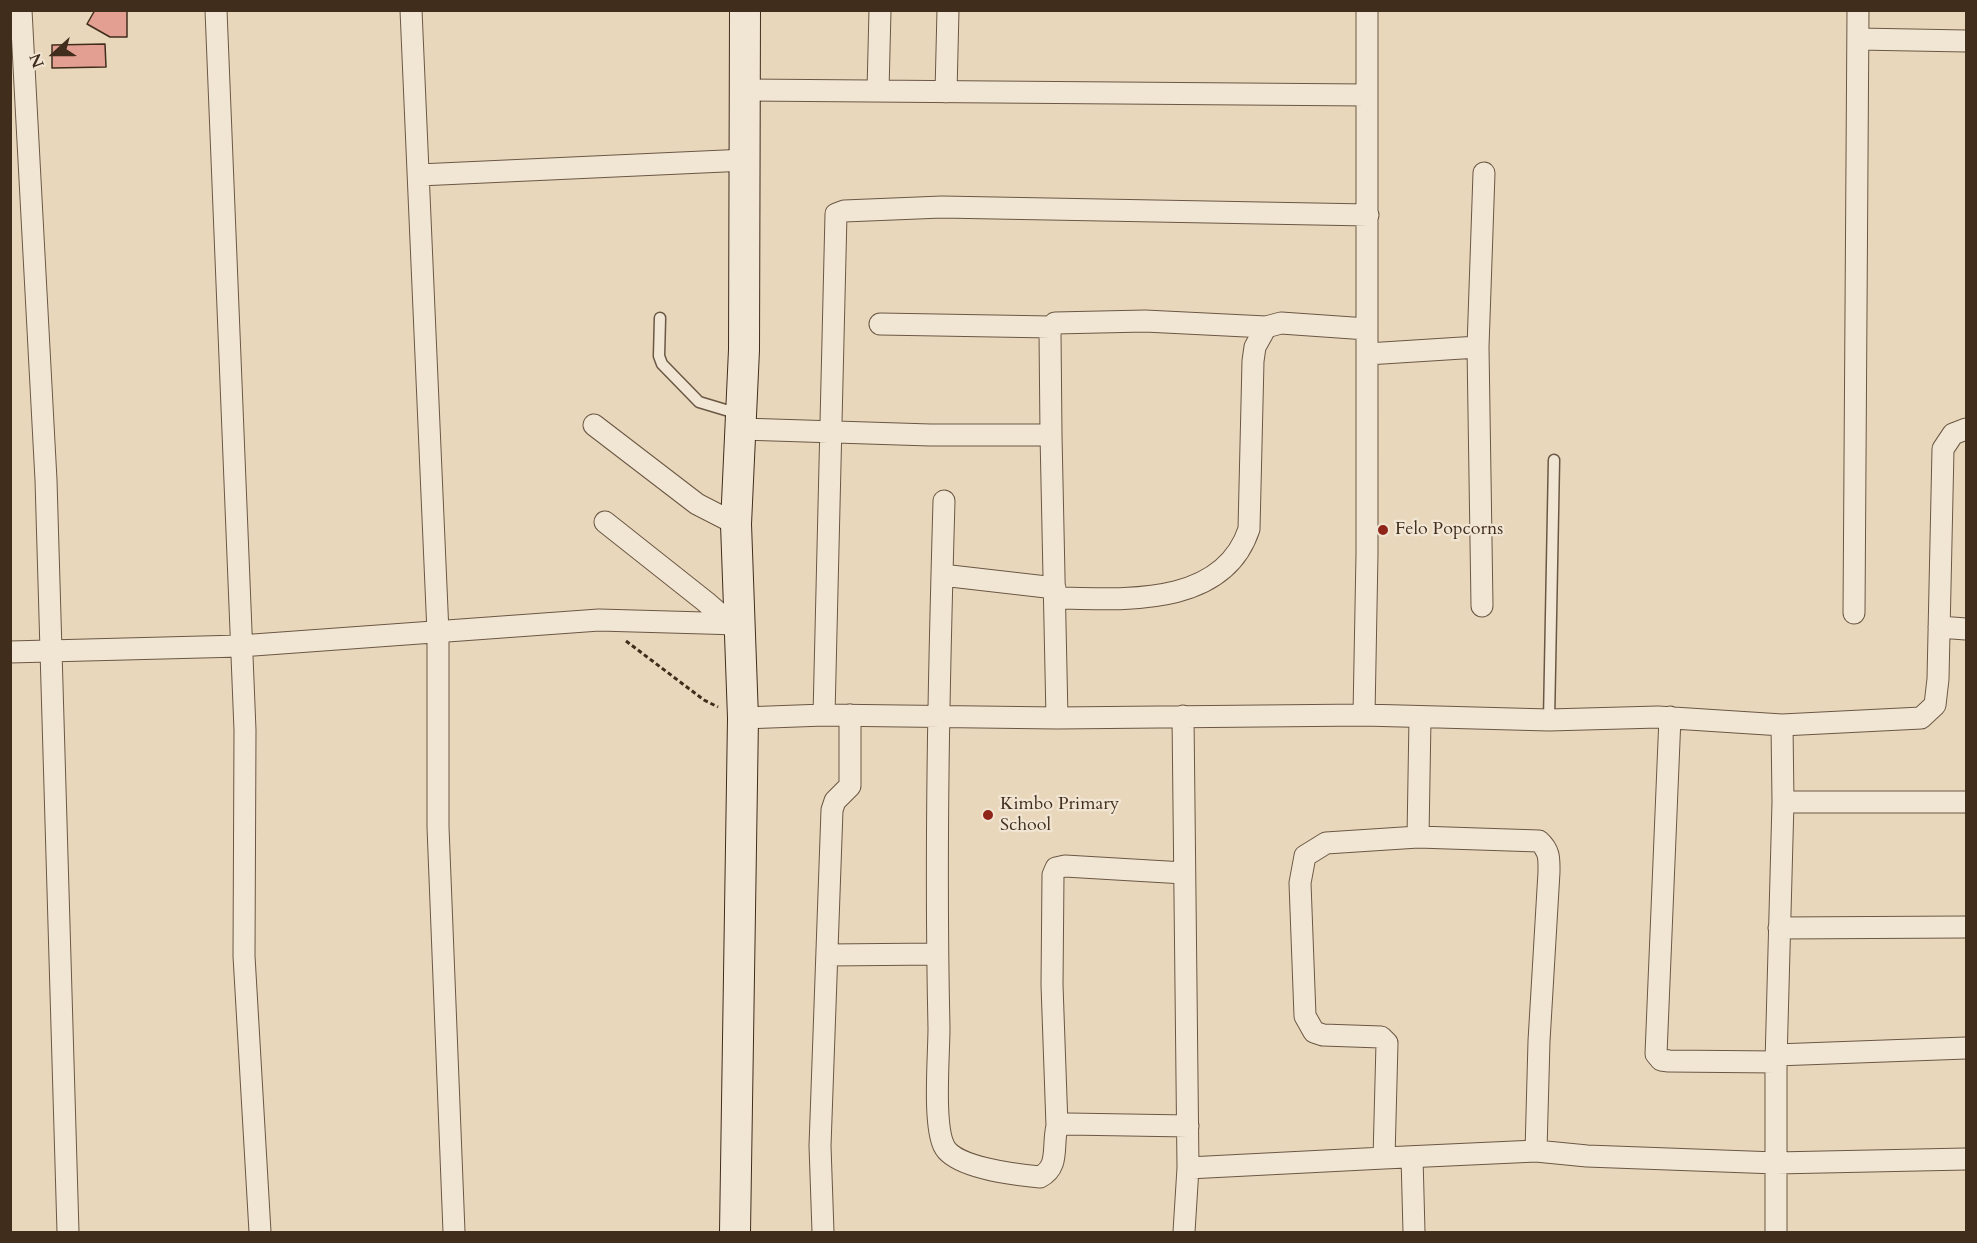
<!DOCTYPE html>
<html>
<head>
<meta charset="utf-8">
<style>
  body { margin:0 }
  #map { position:relative; width:1977px; height:1243px; overflow:hidden; background:#e9d7bc; font-family:Cardo,serif }
  canvas { display:block }
  .frame { position:absolute; inset:0; border:12px solid #402d1c; pointer-events:none }
  .north { position:absolute; left:24px; top:24px; width:60px; height:60px; -webkit-text-stroke:4px #f1e5d3; paint-order:stroke; rotate:249deg; font-size:16px; font-weight:700; line-height:24px; text-align:center; color:#402d1c }
  .north::after { content:''; display:block; margin:auto; width:21px; height:27px; background:#402d1c; clip-path:polygon(50% 0,100% 100%,50% 72%,0 100%) }
</style>
</head>
<body>
<div id="map">
<canvas width="1977" height="1243"></canvas>
<div class="frame"></div>
<div class="north">N</div>
</div>
<script>
const ctx = document.querySelector('canvas').getContext('2d');
ctx.lineJoin = 'round';
function paint(path, color) {
  ctx.fillStyle = color;
  ctx.fill(path, 'evenodd');
}
function stroke(path, color, width, dash) {
  ctx.strokeStyle = color;
  ctx.lineWidth = width;
  ctx.lineCap = dash ? 'butt' : 'round';
  ctx.setLineDash(dash || []);
  ctx.stroke(path);
}
function write(font, color, halo, rows, align = 'center') {
  ctx.font = font + ' Cardo,serif';
  ctx.lineWidth = 4.5;
  ctx.setLineDash([]);
  ctx.textBaseline = 'middle';
  ctx.strokeStyle = halo;
  ctx.fillStyle = color;
  for (const [text, x, y, turn = 0] of rows) {
    ctx.save();
    ctx.translate(x, y);
    ctx.rotate((+turn || 0) * Math.PI / 180);
    ctx.textAlign = isNaN(turn) ? turn : align;
    if (halo) ctx.strokeText(text, 0, 0);
    ctx.fillText(text, 0, 0);
    ctx.restore();
  }
}
const building = new Path2D(`
  M95 10H127V37H110L87 24Z
  M105 44 106 67 52 68V45Z`);
paint(building, '#e39f92');
stroke(building, '#402d1c', 1.5);
const lane = new Path2D(`
  M660 318 659 356 662 364 699 402 739 414
  M1549 720 1554 460`);
const street = new Path2D(`
  M21 10 46 480 68 1232
  M216 10 245 730 244 956 260 1232
  M411 10 438 633V827L454 1232
  M1858 39 1966 41
  M746 90 1366 95
  M878 91 880 10
  M946 92 948 10
  M419 175 746 160
  M880 324 1051 327
  M1367 354 1478 347
  M594 425 697 504 736 524
  M742 429 930 435H1051L1050 332 1055 323 1145 321 1266 327
  M1051 435 1057 718
  M944 501C939 676 935 852 939 1028 939 1055 933 1124 944 1146 954 1168 1018 1175 1040 1177 1060 1167 1052 1146 1057 1126L1068 1124 1188 1126
  M605 522 706 602 722 616 726 624
  M942 575 1055 588
  M1056 598C1123 599 1223 608 1249 529L1253 361 1255 347 1266 327 1281 323 1367 329
  M1482 606 1478 347 1484 173
  M1854 613 1858 10
  M1939 627 1966 629
  M10 652 240 646 599 620 739 624
  M824 715 836 214 844 211 942 207 1368 215
  M1364 715 1367 554V10
  M1183 716 1188 1168 1184 1232
  M1670 717 1656 1054 1661 1060 1669 1061 1776 1062
  M743 718 824 715 1057 718 1364 715 1549 720 1658 717 1782 725 1921 718 1935 705 1938 679 1943 449 1953 434 1966 429
  M1783 802H1966
  M1418 837 1420 718
  M1779 928 1966 927
  M828 955 937 954
  M1776 1055 1966 1048
  M1057 1126 1052 985 1053 875 1056 868 1065 866 1184 873
  M1536 1151 1539 1041 1549 872C1549 859 1550 851 1539 841L1418 837 1326 843 1305 856 1300 883 1305 1016 1314 1032 1323 1035 1381 1037 1387 1043 1384 1158 1536 1151 1587 1156 1776 1163 1966 1159
  M1412 1157 1414 1232
  M1188 1168 1384 1158
  M823 1232 820 1146 832 810 835 801 850 786V715
  M1776 1232V1062L1783 802 1782 725`);
const secondary = new Path2D(`
  M735 1232 743 718 736 524 744 350 745 10`);
stroke(lane, '#6a5844', 13);
stroke(street, '#6a5844', 23);
stroke(secondary, '#402d1c', 32);
stroke(new Path2D(`
  M626 641 704 700 718 707`), '#402d1c', 3, [4.5, 3]);
stroke(lane, '#f1e5d3', 10);
stroke(street, '#f1e5d3', 21);
stroke(secondary, '#f1e5d3', 30);
for (const [x, y, r, color] of [
  [1383,530,6,"#8f2418"],
  [988,815,6,"#8f2418"]
]) {
  const dot = new Path2D();
  dot.arc(x, y, r, 0, 2 * Math.PI);
  ctx.fillStyle = color;
  ctx.fill(dot);
  stroke(dot, '#f1e5d3', 2);
}
write('18px', '#402d1c', '#f1e5d3', [
  ["Felo Popcorns",1395,530],
  ["Kimbo Primary",1000,805],
  ["School",1000,826]
], 'left');
</script>
</body>
</html>
